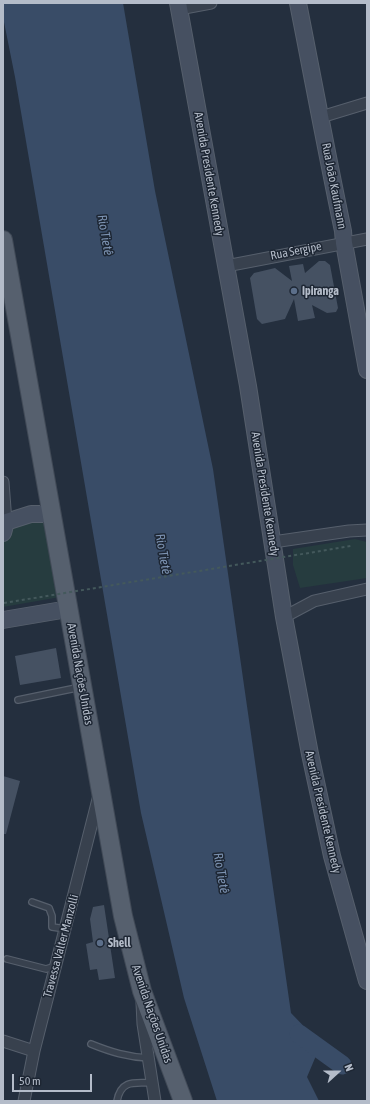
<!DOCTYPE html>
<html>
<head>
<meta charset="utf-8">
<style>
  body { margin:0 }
  #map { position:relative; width:370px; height:1104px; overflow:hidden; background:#242f3e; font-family:"Asap Condensed",sans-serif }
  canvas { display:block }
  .frame { position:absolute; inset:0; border:4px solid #b4bcc9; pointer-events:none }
  .north { position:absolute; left:318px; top:1052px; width:40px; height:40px; -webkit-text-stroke:3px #1d2633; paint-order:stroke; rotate:69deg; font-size:11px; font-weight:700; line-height:16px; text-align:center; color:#b4bcc9 }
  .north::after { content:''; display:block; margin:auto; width:14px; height:18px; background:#b4bcc9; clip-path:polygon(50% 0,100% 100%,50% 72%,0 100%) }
  .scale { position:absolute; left:12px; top:1074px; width:80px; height:18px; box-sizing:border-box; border:2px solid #b4bcc9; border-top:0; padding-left:5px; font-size:12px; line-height:14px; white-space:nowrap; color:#b4bcc9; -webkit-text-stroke:3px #1d2633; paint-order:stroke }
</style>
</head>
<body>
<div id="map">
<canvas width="370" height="1104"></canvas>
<div class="frame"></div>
<div class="north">N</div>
<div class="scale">50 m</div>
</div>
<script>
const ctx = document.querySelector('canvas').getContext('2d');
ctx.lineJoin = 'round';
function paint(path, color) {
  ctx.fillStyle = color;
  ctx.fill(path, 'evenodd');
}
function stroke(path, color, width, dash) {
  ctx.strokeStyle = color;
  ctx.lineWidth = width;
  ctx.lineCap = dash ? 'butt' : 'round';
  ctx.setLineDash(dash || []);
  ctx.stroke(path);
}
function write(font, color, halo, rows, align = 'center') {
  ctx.font = font + ' "Asap Condensed",sans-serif';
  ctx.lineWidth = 3;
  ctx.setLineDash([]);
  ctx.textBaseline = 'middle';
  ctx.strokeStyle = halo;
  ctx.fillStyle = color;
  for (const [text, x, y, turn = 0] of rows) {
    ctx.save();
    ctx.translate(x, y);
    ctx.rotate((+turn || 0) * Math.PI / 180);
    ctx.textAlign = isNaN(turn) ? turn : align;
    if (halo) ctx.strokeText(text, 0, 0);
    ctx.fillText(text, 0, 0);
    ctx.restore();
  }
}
paint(new Path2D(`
  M51 514 66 596 3 607V533L6 522Z
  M355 539 367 542V578L300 588 293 565V549Z`), '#263c3f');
paint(new Path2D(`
  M3 3H123L155 191 213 469 291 1013 321 1044 307 1077 319 1101H217L184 998 141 813 15 77 3 17Z`), '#394c67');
stroke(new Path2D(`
  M299 1034 342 1065`), '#394c67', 19);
paint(new Path2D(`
  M319 261H325L330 265 338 308 336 312 327 313 312 305 315 318 298 321 294 299 285 319 262 324 257 319 250 278 254 273 275 268 292 281 289 266 303 264 305 273Z
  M56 648 61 678 20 685 15 656Z
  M3 776 20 781 6 834H3Z
  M104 905 115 978 99 980 97 969 90 970 86 944 93 942 90 919 93 907Z`), '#455162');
const lane = new Path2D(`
  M18 700 81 687
  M32 902 49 908 52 916V927L66 929
  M7 959 46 969 56 966
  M91 1044C111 1052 127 1057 149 1058
  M117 1101C121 1079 135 1083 153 1083`);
const street = new Path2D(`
  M179 9 211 3
  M321 117 367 103
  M226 266 367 239
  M3 482 6 522
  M273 542 349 531 367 530
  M284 617 314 601 367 589
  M142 1003 143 1024 155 1101
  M3 1041 34 1051
  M24 1101 34 1051 98 799`);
const secondary = new Path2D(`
  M178 3 248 386 284 617 310 754 332 856 367 981
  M298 3C313 79 327 155 343 231L344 243 367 370
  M3 533 6 522 31 514H51
  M3 620 68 609`);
const primary = new Path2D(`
  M3 240 123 916 142 991 183 1101`);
stroke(lane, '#565f6c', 8);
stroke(street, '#565f6c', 13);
stroke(secondary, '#565f6c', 18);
stroke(primary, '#414a57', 20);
stroke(new Path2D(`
  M3 603H4`), '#44595c', 2, [3, 3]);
stroke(lane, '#38414e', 5.5);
stroke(street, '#38414e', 11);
stroke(secondary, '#465061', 16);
stroke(primary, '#56606e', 18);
stroke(new Path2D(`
  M4 603 351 546`), '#44595c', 2, [3, 3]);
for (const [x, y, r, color] of [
  [294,291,4,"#5c6f8a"],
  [100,943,4,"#5c6f8a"]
]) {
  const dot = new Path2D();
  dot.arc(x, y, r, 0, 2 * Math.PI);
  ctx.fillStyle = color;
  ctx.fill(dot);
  stroke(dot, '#1d2633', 1.5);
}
write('12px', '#b4bcc9', '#1d2633', [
  ["Avenida Presidente Kennedy",209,174,80],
  ["Rua João Kaufmann",334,186,79],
  ["Rua Sergipe",296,251,-11],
  ["Avenida Presidente Kennedy",265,494,81],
  ["Avenida Nações Unidas",80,674,80],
  ["Avenida Presidente Kennedy",323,812,77],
  ["Travessa Valter Manzolli",61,946,-75],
  ["Avenida Nações Unidas",152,1014,71]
]);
write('bold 12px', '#b4bcc9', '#1d2633', [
  ["Ipiranga",302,291],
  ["Shell",108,943]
], 'left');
write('italic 13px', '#7c92b1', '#1d2633', [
  ["Rio Tietê",105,235,80],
  ["Rio Tietê",163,554,80],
  ["Rio Tietê",221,873,80]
]);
</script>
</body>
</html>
